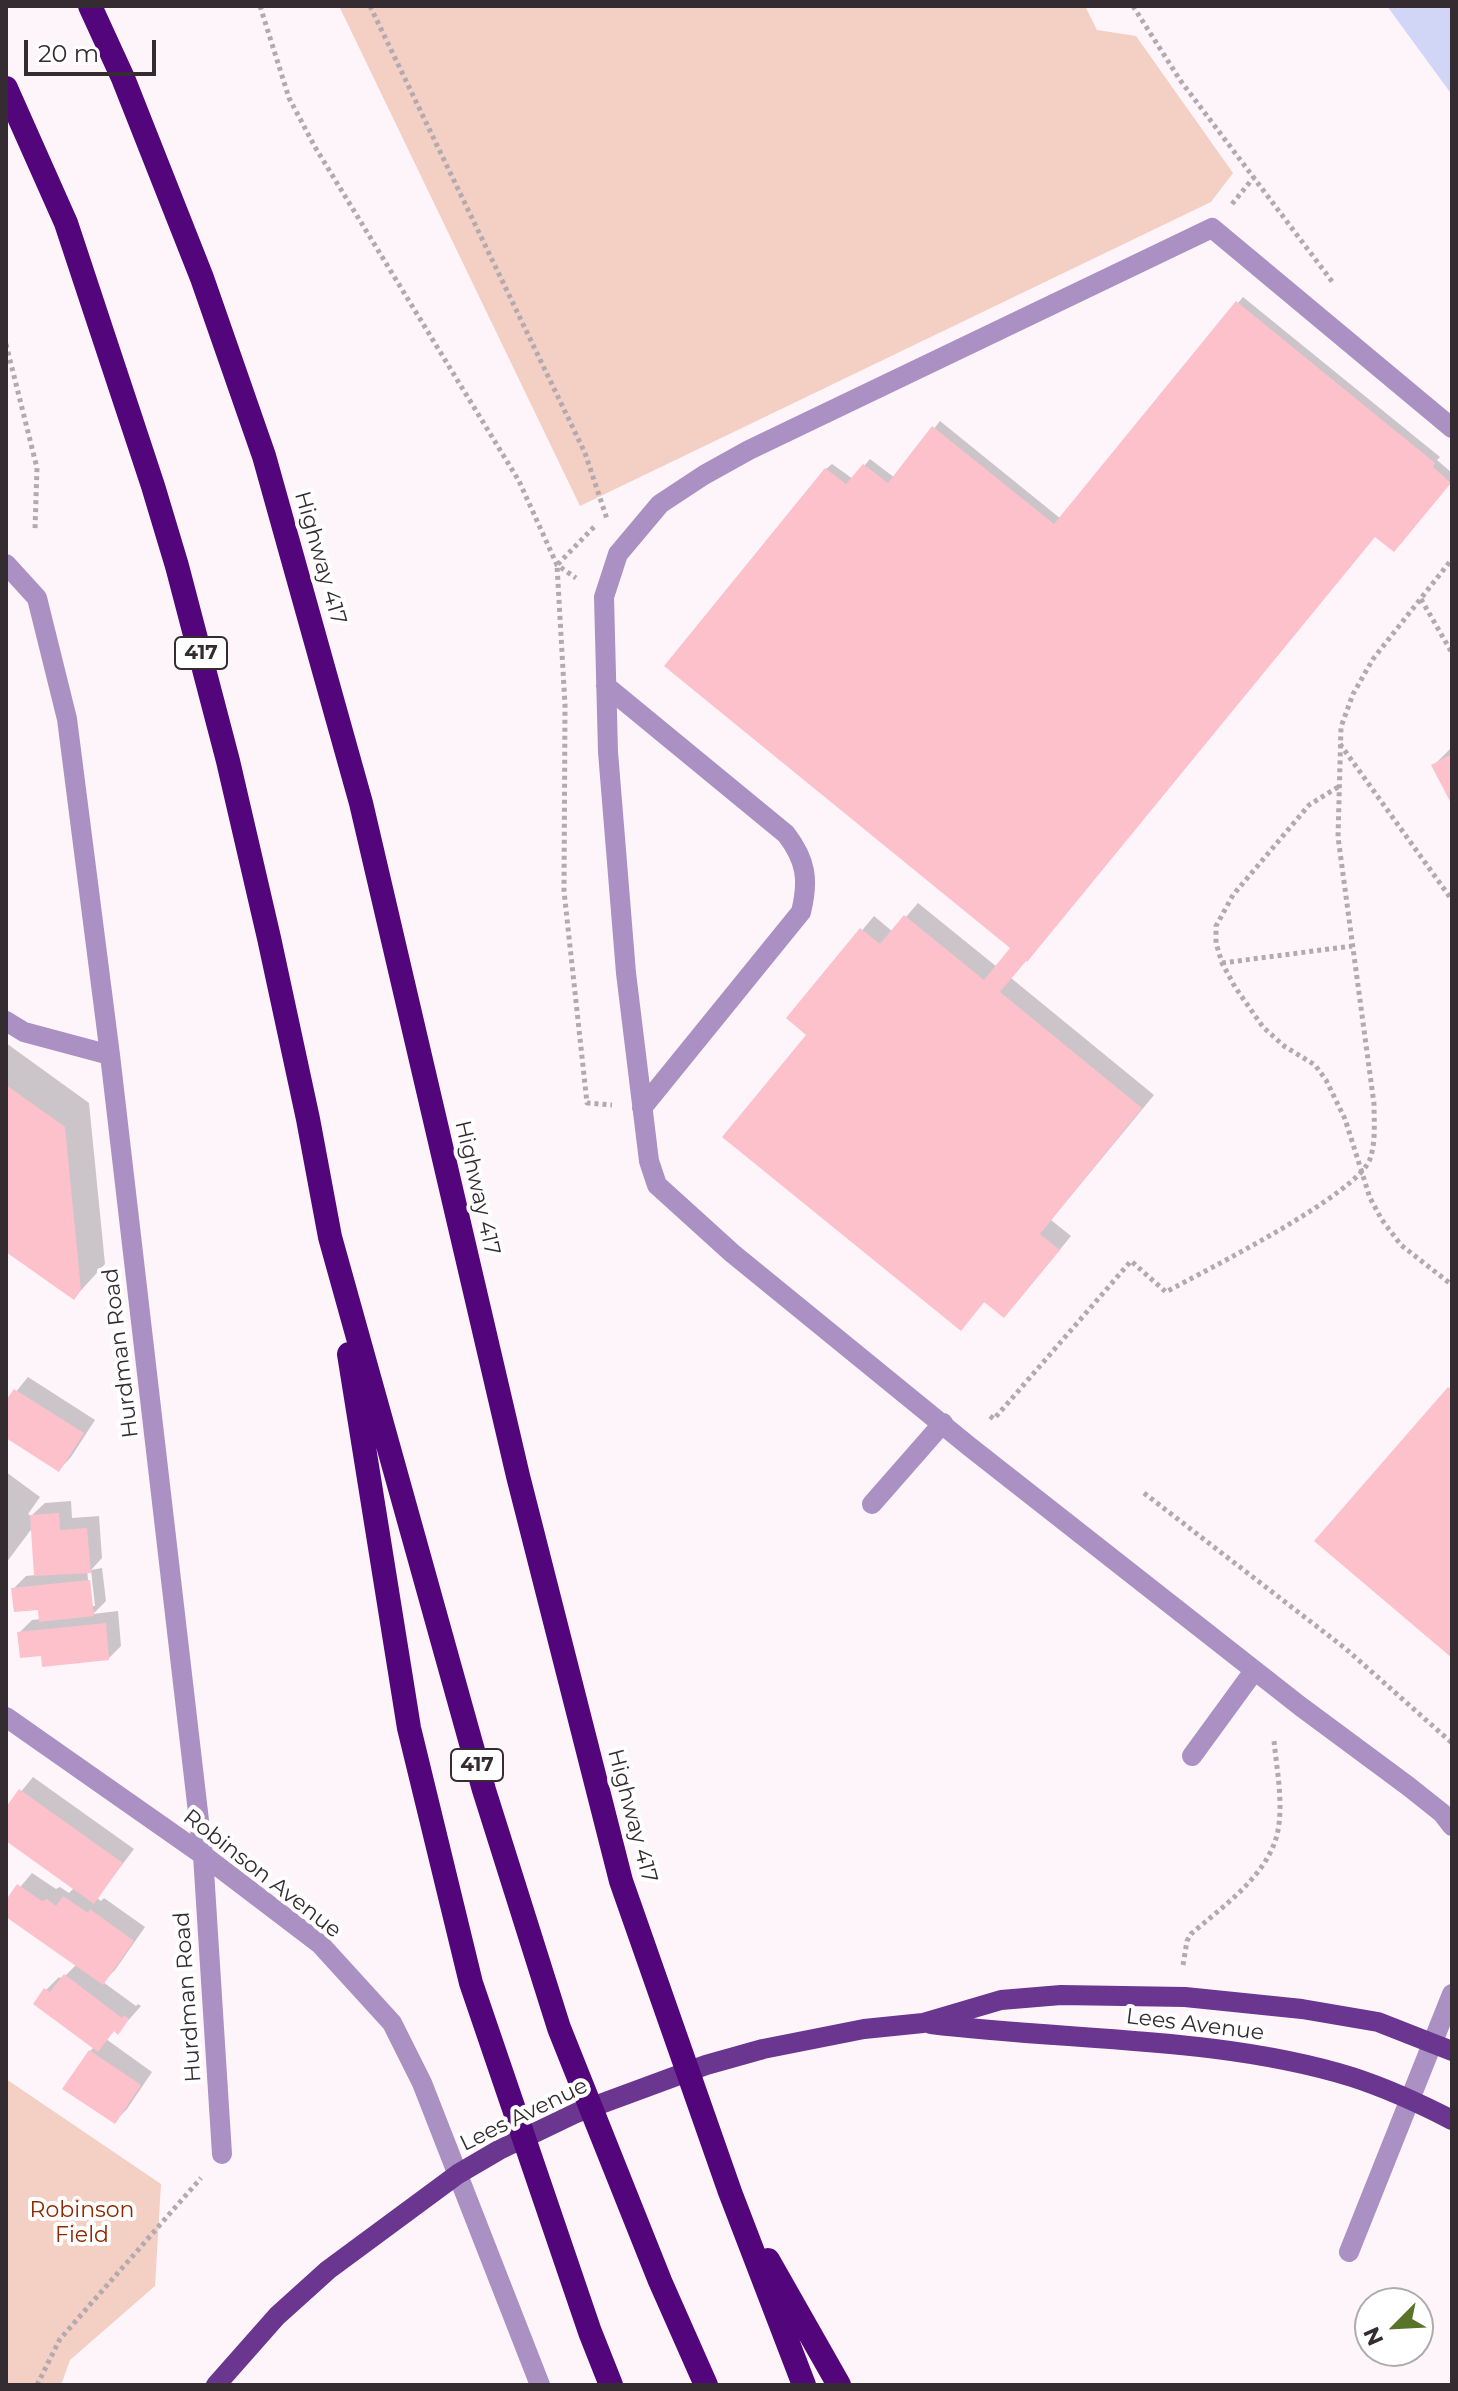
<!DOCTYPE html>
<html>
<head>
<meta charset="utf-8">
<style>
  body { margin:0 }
  #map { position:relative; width:1458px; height:2391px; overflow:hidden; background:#fef5fb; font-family:Montserrat,sans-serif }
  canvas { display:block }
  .frame { position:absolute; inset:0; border:8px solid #342c31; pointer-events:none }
  .north { position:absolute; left:1354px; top:2287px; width:80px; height:80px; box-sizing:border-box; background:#fff; border:2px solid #aeabad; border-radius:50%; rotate:246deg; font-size:22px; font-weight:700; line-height:32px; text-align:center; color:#342c31 }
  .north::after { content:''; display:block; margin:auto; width:28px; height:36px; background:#587428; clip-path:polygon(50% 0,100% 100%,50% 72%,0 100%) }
  .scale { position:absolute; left:24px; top:40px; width:132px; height:36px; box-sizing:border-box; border:4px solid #342c31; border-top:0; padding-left:10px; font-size:24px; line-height:28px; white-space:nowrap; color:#342c31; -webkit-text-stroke:6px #fff; paint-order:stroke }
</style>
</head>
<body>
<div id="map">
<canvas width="1458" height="2391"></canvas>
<div class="frame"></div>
<div class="north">N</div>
<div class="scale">20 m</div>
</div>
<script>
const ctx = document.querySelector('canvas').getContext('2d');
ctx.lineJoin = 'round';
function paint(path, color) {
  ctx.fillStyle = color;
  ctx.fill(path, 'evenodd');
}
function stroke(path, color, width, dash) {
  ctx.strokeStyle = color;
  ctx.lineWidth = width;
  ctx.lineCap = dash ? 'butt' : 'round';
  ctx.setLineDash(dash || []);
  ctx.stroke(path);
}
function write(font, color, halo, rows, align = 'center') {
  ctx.font = font + ' Montserrat,sans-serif';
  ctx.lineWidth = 8;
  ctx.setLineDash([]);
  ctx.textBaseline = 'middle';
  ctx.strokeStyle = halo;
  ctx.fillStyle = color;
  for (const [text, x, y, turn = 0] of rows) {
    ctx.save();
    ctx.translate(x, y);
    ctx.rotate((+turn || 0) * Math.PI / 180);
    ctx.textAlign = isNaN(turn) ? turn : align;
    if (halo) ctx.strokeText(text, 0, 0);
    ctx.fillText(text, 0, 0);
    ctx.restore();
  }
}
paint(new Path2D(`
  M339 6H1085L1097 30 1136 36 1233 173 1211 202 580 506Z
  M6 2079 161 2184 155 2286 70 2360 61 2385H6Z`), '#f4cfc3');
paint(new Path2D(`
  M1387 6H1452V95Z`), '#d1d6f7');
paint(new Path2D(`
  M1243 297 1440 457 1437 460 1452 473V480L1400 544 1376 535 1011 978 1154 1095 1051 1220 1071 1236 1017 1302 1004 1315 986 1300 961 1328 809 1034 789 1018 874 916 893 932 918 903 997 967 1013 948 826 469 832 464 853 479 870 459 895 478 940 421 1061 519Z
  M1452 747V800L1434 765Z
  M6 1043 89 1103 105 1264 74 1298 6 1250Z
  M28 1377 95 1420 71 1457 59 1470 6 1436V1404Z
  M6 1472 40 1497 28 1514 31 1516 45 1503 71 1501 72 1518 99 1516 102 1558 91 1570 102 1568 106 1601 93 1614 118 1611 121 1646 109 1658 43 1654 19 1633 32 1620 41 1619 39 1608 13 1589 26 1576 36 1575 33 1527 6 1563ZM87 1570H91L95 1606H91Z
  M33 1777 134 1849 97 1898 101 1901 104 1898 145 1927 115 1970 103 1982 136 2006 138 2004 141 2006 118 2032 121 2024 106 2039 152 2072 127 2109 114 2122 90 2051 94 2047 46 1990 59 1977 62 1979 77 1964 6 1915V1904L32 1873 56 1889 60 1887 69 1893 74 1888 6 1839V1810Z`), '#0003');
paint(new Path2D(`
  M1236 301 1435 463 1433 467 1451 483 1394 552 1375 537 1027 962 1026 961 1000 992 1142 1108 1040 1234 1060 1250 1026 1291 1004 1318 984 1302 961 1331 722 1137 806 1035 786 1018 860 928 880 944 904 915 984 980 1010 948 664 666 825 468 846 484 863 464 888 483 932 426 1054 524Z
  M1452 754V805L1431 765Z
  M6 1085 65 1127 81 1290 74 1300 6 1252Z
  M1448 1387 1452 1390V1658L1314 1541Z
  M14 1389 84 1433 59 1472 6 1438V1400Z
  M59 1513 60 1530 87 1528 91 1573 34 1576 30 1515Z
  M90 1580 94 1616 39 1622 38 1610 14 1612 11 1588Z
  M106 1623 109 1660 42 1667 41 1656 20 1658 17 1632Z
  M19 1789 123 1863 94 1904 6 1841V1807Z
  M17 1884 42 1901 47 1899 56 1906 63 1896 88 1913 90 1909 134 1941 103 1985 6 1917V1900Z
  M64 1974 122 2018 124 2015 129 2019 118 2035 114 2031 98 2052 33 2004 44 1988 50 1992Z
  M89 2050 141 2085 115 2124 62 2089Z`), '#fcc1cb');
stroke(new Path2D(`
  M260 6 289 98 315 147 519 481 557 565 576 578
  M370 6 585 453 607 519
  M1133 6 1180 80 1334 284
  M1232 204 1254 177
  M6 344 37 468 35 529
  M594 527 557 565 565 705 564 891 587 1103 612 1105
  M1421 599 1452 653
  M1340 744 1452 900
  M1338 787 1309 805 1233 895 1216 926V943L1222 963 1235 987 1263 1027 1284 1046 1315 1065 1326 1080 1345 1119 1370 1198 1382 1220 1401 1245 1452 1285
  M1222 963 1352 946
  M990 1416 994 1419 1131 1261 1166 1292C1206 1270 1357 1195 1370 1159 1376 1142 1374 1121 1374 1104L1338 837 1341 727 1353 694 1373 659 1452 559
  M1144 1493 1346 1649 1452 1743
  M1183 1965 1187 1941 1191 1934C1222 1907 1266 1877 1277 1835 1284 1806 1277 1771 1274 1741
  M37 2385 60 2339 201 2178`), '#b3aab0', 5, [4, 4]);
stroke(new Path2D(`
  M1452 428 1212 228 749 450 704 475 660 504 618 554 604 597 608 752 626 973 649 1161 657 1185 732 1253 970 1447 1300 1706 1408 1786 1442 1813 1452 1826
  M6 564 37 598 67 719 110 1055 203 1855 222 2154
  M606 686 786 834C806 860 809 880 801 912L642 1108
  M6 1021 24 1032 110 1055
  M872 1504 943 1423
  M6 1717 203 1855 320 1944 392 2023 422 2083 540 2385
  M1192 1756 1254 1671
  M1349 2252 1452 1994`), '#ab90c3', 20);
stroke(new Path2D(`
  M931 2024C1068 2041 1219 2036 1352 2077 1386 2088 1419 2103 1452 2120
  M216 2385 277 2316 328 2270 458 2174 499 2150 576 2113 706 2065 763 2049 864 2029 923 2023 1001 2000 1061 1995 1185 1997 1302 2009 1378 2022 1452 2051`), '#6a3690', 20);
stroke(new Path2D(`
  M90 6 123 78 202 278 264 456 361 803 518 1476 621 1881 730 2192 804 2385
  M6 88 66 223 153 486 177 566 228 761 269 938 308 1119 330 1237 484 1790 559 2028 660 2281 706 2385
  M349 1354 409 1728 471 1983 590 2332 611 2385
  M768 2260 839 2385`), '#53057c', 24);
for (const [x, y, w] of [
  [201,653,52],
  [477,1765,52]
]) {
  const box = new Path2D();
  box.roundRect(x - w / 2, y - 16, w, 32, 6);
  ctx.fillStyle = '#fff';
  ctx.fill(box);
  stroke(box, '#342c31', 2);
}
write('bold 20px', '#342c31', null, [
  ["417",201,653],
  ["417",477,1765]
]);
write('22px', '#342c31', '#fff', [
  ["Highway 417",320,558,74],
  ["Highway 417",477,1188,77],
  ["Hurdman Road",121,1353,-97],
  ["Highway 417",632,1816,75],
  ["Robinson Avenue",262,1874,38],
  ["Hurdman Road",188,1997,-94],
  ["Lees Avenue",1195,2025,7],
  ["Lees Avenue",524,2115,-26]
]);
write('22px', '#8e2901', '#fff', [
  ["Robinson",82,2211],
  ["Field",82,2236]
]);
</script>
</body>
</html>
